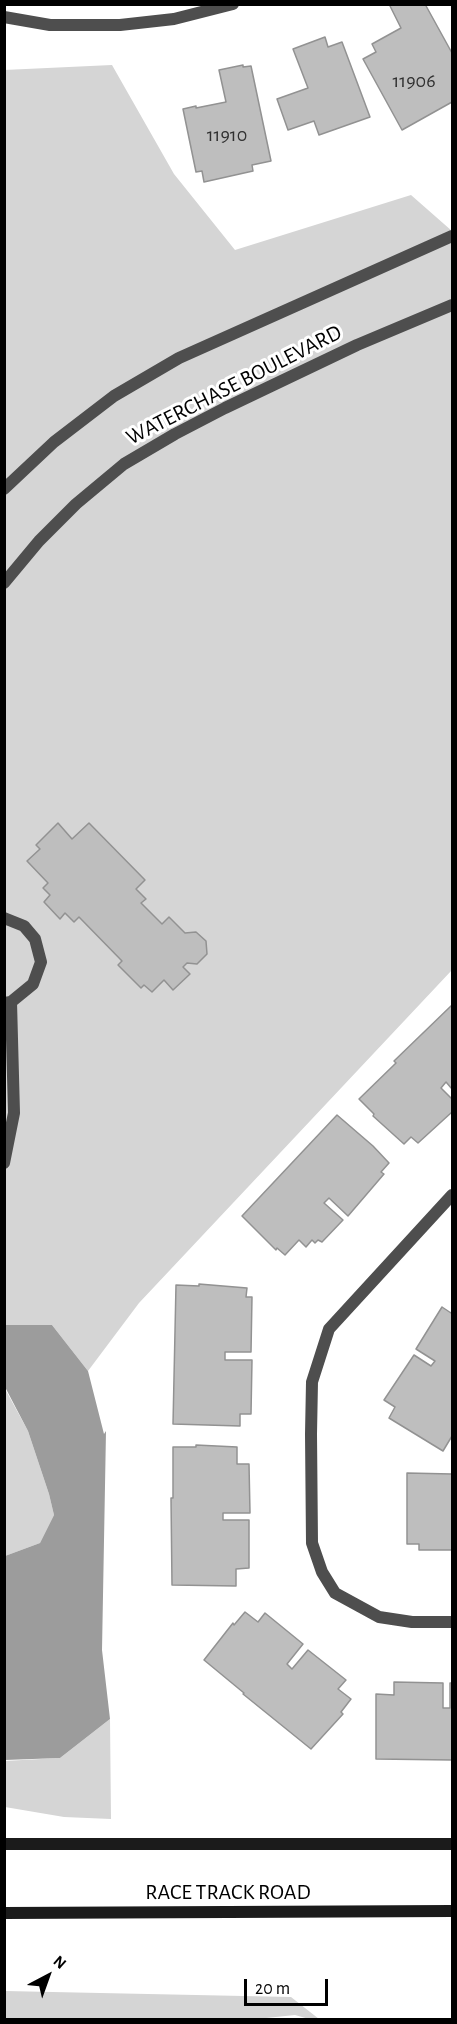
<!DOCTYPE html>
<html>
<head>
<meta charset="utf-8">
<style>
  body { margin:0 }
  #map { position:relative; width:457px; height:2024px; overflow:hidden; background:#fff; font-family:"Alegreya Sans",sans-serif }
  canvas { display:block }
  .frame { position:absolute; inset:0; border:6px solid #000; pointer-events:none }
  .north { position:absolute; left:18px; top:1946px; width:60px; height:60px; -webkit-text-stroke:4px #fff; paint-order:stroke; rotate:41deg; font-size:16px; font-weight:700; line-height:24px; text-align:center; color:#000 }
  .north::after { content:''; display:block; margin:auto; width:21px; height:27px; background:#000; clip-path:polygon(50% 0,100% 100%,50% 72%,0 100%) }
  .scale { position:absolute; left:244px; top:1979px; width:84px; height:27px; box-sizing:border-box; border:3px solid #000; border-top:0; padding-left:8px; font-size:18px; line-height:21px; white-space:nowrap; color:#000; -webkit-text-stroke:4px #fff; paint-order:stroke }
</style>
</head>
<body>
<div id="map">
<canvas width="457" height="2024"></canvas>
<div class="frame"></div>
<div class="north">N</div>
<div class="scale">20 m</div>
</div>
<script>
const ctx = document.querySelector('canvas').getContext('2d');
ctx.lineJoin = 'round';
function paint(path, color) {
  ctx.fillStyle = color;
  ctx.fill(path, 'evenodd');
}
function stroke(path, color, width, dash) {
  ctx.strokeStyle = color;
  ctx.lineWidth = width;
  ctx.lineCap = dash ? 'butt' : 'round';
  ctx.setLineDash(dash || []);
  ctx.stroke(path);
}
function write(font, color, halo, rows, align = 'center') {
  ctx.font = font + ' "Alegreya Sans",sans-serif';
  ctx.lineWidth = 6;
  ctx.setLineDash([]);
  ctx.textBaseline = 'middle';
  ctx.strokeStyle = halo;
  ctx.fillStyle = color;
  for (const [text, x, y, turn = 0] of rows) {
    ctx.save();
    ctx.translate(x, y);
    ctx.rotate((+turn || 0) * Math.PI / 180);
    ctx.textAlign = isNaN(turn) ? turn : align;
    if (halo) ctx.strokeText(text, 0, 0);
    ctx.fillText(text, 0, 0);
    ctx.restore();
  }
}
paint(new Path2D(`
  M112 65 174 174 235 250 411 195 452 231V970L139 1303 88 1371 52 1325H5L4 70Z
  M4 1387 28 1431 49 1494 54 1515 40 1543 5 1556Z
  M110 1719 111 1819 64 1817 5 1807 4 1761 60 1758Z
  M5 1991 291 1997 319 2019H309L295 2015 247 2020 5 2019Z`), '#d5d5d5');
paint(new Path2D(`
  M5 1325H52L88 1371 104 1434 106 1431 102 1650 110 1719 60 1758 5 1760V1556L40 1543 54 1515 49 1494 28 1431 5 1387Z`), '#9c9c9c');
const building = new Path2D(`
  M389 4H425L452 53V102L402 130 363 59 376 52 372 44 401 28Z
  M325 37 328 47 342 42 370 117 319 135 314 121 288 130 277 99 308 88 293 49Z
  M243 65V67L251 66 271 161 252 165 253 171 204 182 202 171 196 172 183 109 196 106V108L226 102 219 70Z
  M58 823 72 839 89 823 145 880 136 889 146 899 141 903 162 924 169 917 185 933 196 932 206 941 207 954 197 964 187 963 183 967 190 974 173 990 164 980 152 992 144 985 141 988 118 965 122 961 79 917 74 922 65 913 60 919 44 902 50 895 43 888 48 883 27 861 40 849 36 845Z
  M452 1005V1089L446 1082 441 1088 452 1099V1112L418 1143 411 1137 404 1144 373 1116 374 1114 359 1099 396 1063 394 1061Z
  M337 1115 373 1146 389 1163 381 1172 384 1174 348 1216 329 1198 324 1203 343 1220 322 1242 318 1240 315 1243 312 1240 306 1247 299 1240 285 1255 277 1248 276 1250 242 1216Z
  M199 1284 247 1288 246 1297H252L251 1352H225V1360H252L251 1414H240V1426L173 1424 176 1285 199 1286Z
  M442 1307 451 1313 452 1311V1436L443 1451 389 1418 395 1407 384 1400 414 1355 431 1366 435 1361 416 1349Z
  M196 1445 237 1447V1464H249L250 1513H223V1520H249V1568L236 1569V1586L172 1585 171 1498H173V1447H196Z
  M407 1473 452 1474V1550H419V1544H407Z
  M245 1612 258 1622 265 1613 303 1644 287 1664 292 1669 308 1650 346 1680 338 1689 351 1699 341 1712 343 1714 311 1749 243 1694 244 1693 204 1660 233 1623 234 1625Z
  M394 1682 443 1683V1708H450V1683H452V1760L376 1759V1694L394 1695Z`);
paint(building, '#bebebe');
stroke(building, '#929292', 1.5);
stroke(new Path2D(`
  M4 918 24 926 35 939 41 962 33 984 11 1002 4 1003
  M4 1163 14 1113 11 1002`), '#4e4e4e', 12);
stroke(new Path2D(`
  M4 17 50 25H120L174 19 233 4
  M4 489 54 442 114 396 179 358 452 236
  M4 583 39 541 76 504 124 464 175 434 225 408 357 345 452 305
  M452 1195 329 1329 312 1382 311 1434 312 1543 322 1572 335 1593 379 1617 412 1622H452`), '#4e4e4e', 12);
stroke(new Path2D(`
  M4 1844H452
  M4 1913 452 1911`), '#1b1b1b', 12);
write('20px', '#303030', null, [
  ["11906",414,81],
  ["11910",227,135]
]);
write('22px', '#000', '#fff', [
  ["WATERCHASE BOULEVARD",234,385,-27],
  ["RACE TRACK ROAD",228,1892]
]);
</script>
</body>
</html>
